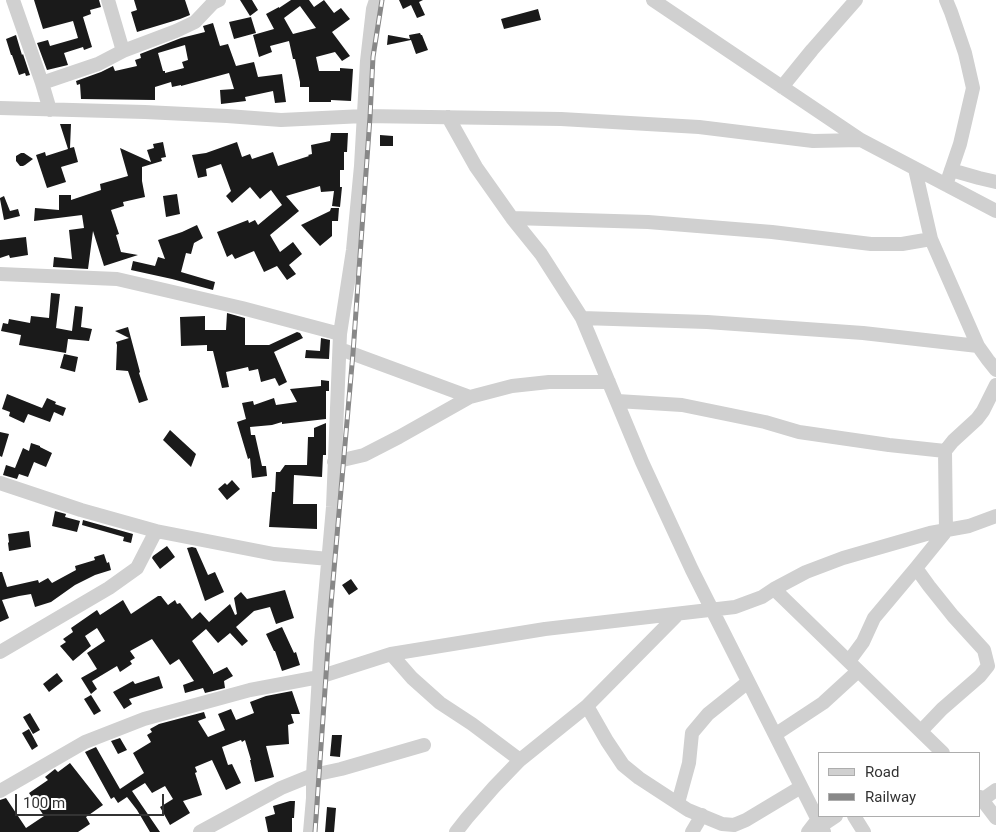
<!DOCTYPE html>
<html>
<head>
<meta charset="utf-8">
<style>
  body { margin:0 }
  #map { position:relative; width:996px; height:832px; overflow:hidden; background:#fff; font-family:Roboto,sans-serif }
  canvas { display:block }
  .legend { position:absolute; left:818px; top:752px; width:162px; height:65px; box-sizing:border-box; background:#fff; border:1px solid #adadad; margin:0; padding:6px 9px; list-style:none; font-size:15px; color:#333 }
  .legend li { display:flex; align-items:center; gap:10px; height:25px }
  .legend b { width:25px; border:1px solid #adadad }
  .scale { position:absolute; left:15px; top:794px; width:149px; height:22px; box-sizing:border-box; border:2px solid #333; border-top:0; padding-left:6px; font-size:15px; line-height:18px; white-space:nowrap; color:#333; -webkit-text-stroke:4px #fff; paint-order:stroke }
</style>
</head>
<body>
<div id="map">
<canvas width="996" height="832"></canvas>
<ul class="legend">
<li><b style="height:6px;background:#d0d0d0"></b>Road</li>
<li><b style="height:6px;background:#888"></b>Railway</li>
</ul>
<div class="scale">100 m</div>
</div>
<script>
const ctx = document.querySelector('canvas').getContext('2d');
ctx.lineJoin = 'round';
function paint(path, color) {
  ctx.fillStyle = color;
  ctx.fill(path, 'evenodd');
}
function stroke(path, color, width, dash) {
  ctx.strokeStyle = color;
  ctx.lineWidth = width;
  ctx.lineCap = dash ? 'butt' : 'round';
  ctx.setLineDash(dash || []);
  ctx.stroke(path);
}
paint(new Path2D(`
  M34 0H99L101 7 90 10 91 14 83 17 92 47 84 50 83 47 64 53 68 65 47 70 37 43 48 40 50 46 78 38 73 21 43 29Z
  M134 0H185L190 15 180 19 137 32 131 12 137 10Z
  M240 0H252L258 10 250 16Z
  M291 0H309L314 7 324 0 334 13 341 8 350 19 332 32 350 56 342 61 335 52 316 57 319 71H340V68L353 69 351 101 331 100V102H309V87H300V82L295 59H293L289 41 270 46 272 52 259 57 253 35 274 29 266 14 279 7V8ZM300 6 316 28 293 34 284 18Z
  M399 0H423L419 2 425 15 417 18 411 5 403 9Z
  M538 9 541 20 504 29 501 19Z
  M251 17 256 33 234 39 229 22Z
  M213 23 220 46 228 44 236 66 254 62 258 77 282 74 286 102 275 103 273 91 245 97 246 101 221 104 220 90 234 89 229 73 181 86V85L172 87 171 82 155 87V100L81 99 80 84 77 85 76 81 101 72 113 66 115 71 137 66 135 60 141 58 140 54 181 38 205 32 203 26ZM185 45 188 60 182 62 184 68 165 73V71H163L158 53Z
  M420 33 421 35H422L428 50 416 54 411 40 387 45 388 35 410 39 409 35Z
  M16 35 22 55 23 54 30 75 26 76 25 73 19 75 12 55H11L6 39Z
  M60 124H71L70 148 74 147 78 162 61 167 66 182 47 188 36 155 45 152 46 156 68 149Z
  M331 133H348L347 152H344V170H340V187H342L340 207 332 206 334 191 321 192 320 186 286 196 299 211 270 235 280 252 293 242 302 254 289 265 296 274 287 280 277 266 264 272 254 251 235 259 232 254 227 257 217 232 248 220 249 223 255 220 258 225 282 205 271 190 260 199 250 187 232 203 226 196 231 191 221 164 206 169 207 176 198 178 192 155 206 153 237 142 242 157 250 154 252 159 273 152 278 166 309 156 308 155 312 154 311 145 330 141Z
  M380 135 393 136V146H380Z
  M163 142 166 157 161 158 162 161 142 167V181L145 197 123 202 124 206 111 210 119 234 116 235 121 252 138 255 104 266 93 231 88 269 53 267 54 257 72 259 69 230 84 228 82 215 34 221 35 208 59 210V195H71V200L101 190 100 184 128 176 120 148 151 162 147 150 154 148 153 144Z
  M21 153H24L33 159 25 165 23 166H20L16 161V156Z
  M177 194 180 214 166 217 163 196Z
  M4 196 10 211 18 209 20 216 4 220 0 199V198Z
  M331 208H339L338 221H332V236L320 246 301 225 330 211Z
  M197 225 203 238 194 243 191 254 186 253 181 272 215 282 213 290 172 279 131 270 133 261 155 266 158 257 165 259 158 240 182 232Z
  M26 237 28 255 10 258 9 255 0 258V240Z
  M51 293 60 294 56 328 72 331 75 306 83 307 81 327 92 329 89 341 68 339 66 353 19 345 21 335 1 331 3 323 8 324 9 319 30 323 31 316 49 318Z
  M227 313 245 318V345H269L297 332 300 333 303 338 274 352 287 382 279 386 275 378 261 382 258 369 249 371 248 367 226 372 229 387 222 388 213 351H207V345L181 346 180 317 205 316V330H226Z
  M128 327 140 372 139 373 148 400 139 403 128 371 116 370 117 345 116 342 129 338 115 331Z
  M321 338 330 340 329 359 305 358 306 350 320 351Z
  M64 354 78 357 75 372 60 368Z
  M321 380 329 381V391H326V419L282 424V422L272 425 250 427 251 435H255L262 466H266L267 476 252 478 250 458 248 459 237 422 246 419 242 403 253 401 254 405 274 398 276 405 297 402 290 389 321 386Z
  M7 394 42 408 47 398 56 402 55 404 66 408 63 416 54 412 50 422 28 414 24 423 9 416 10 412 2 409Z
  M326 423V455H323L322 477 294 475 293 504H317V529L269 527 272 492H275L276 472H280L285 465H307L308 437H314V428Z
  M170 430 196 454 191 467 163 440Z
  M0 432 9 434 2 457 0 456Z
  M31 443 40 446V447L52 453 46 467 34 462 28 477 19 474 17 479 3 475 6 465 15 468 23 448 29 451Z
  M232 480 240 489 227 500 218 489 225 483 227 485Z
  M55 511 66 514 65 517 80 521 77 532 52 526Z
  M83 520 133 534 131 543 123 541 124 537 82 525Z
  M29 531 31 547 9 551 8 543 9 542 8 534Z
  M167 546 175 557 160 569 152 558 153 556Z
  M192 547 196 548 208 575 215 572 224 592 205 601 187 548Z
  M104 554 107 563 109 562 111 570 95 575 75 585 51 602 35 607 31 594 19 596 2 600 9 618 0 622V572H2L7 587 38 580 39 583 48 578 52 583 76 570 75 566 95 560 94 557Z
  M351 579 358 589 349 595 342 585Z
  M285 590 294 618 276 624 270 607 254 611 236 627 248 641 242 646 230 633 218 643 206 629 192 641 213 672V674L227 667 233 676 224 681 225 688 205 693 203 688 185 693 183 685 194 681 179 659 170 665 152 639 130 651 135 658 130 661 132 664 120 672 117 666 92 681 97 689 91 694 81 678 97 669 87 653 105 641 97 628 85 636 91 646 73 661 60 646 66 642 63 639 73 632 71 628 97 610 100 615 123 600 131 614 158 596H161L168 605 175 600 177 604 180 603 192 619 200 612 209 622 230 604 235 615 237 614 234 598 241 592 247 599Z
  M282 627 294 653 296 652 300 665 282 671 275 651H274L266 634Z
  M57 673 63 681 49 692 43 684Z
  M159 676 163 688 129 699 132 704 124 709 113 692 133 681 135 684Z
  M292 691 300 714H291L294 723 288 725 289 744 266 746 274 777 255 782 250 760H251L245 740 242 742 241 740 222 747 228 765 232 764 241 783 226 790 212 760 195 767 197 772 195 773 202 795 183 801 190 813 170 825 160 807 173 799 165 786 152 793 145 783 132 791 160 832H150L137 810 127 797 118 803 114 797 111 799 85 752 96 747 120 789 144 773 133 753 151 742 147 735 152 732 150 729 159 724 204 712 206 718 198 721 208 737 225 730 218 714 231 709 236 720 254 713 250 702 266 696Z
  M91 695 101 711 94 715 84 699Z
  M30 713 40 730 33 734 23 717Z
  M29 729 38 746 32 750 22 733Z
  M332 735H342L340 757 330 756Z
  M120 738 127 750 118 754 111 741Z
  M70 763 103 805 86 817 90 824 78 832H0V800L6 798 26 828 44 816 29 793 48 780 45 777 55 769 58 772Z
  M290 801H295L294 818H292V832H268L265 817 275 814 273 806Z
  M327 807 336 808 334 832H325Z`), '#1a1a1a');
stroke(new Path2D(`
  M13 0 42 83 50 110
  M108 0 123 51
  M653 0 861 140 996 211
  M946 0 951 12 965 53 973 88 960 144 946 185
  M42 83 98 64 123 51 176 31 195 22 213 3 219 0
  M782 87 812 50 856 0
  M0 108 145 112 227 116 281 120 364 116 561 119 699 127 813 141 861 140
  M448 117 476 167 512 218 541 254 582 318 642 462 692 570 824 832
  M915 169 931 239 978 346 988 360 996 370
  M951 170 979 178 996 182
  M512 218 648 222 772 232 871 244H902L931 239
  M0 274 117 279 242 308 340 334
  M582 318 707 322 863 333 978 346
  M340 349 470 397
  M617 401 682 405 765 422 799 432 889 445 945 451
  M334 462 364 455 399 437 470 397 512 386 549 382H609
  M0 483 81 510 156 531
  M916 568 929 586 953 616 984 650 988 666 980 676 942 709 921 731
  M774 589 943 753
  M0 652 109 588 137 568 156 531 274 554 329 559
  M391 654 412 678 440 703 472 724 520 760
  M849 661 863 642 874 618 916 568 946 531 945 451 953 441 977 419 983 411 996 385
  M587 706 607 741 623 765 639 778 688 810 722 824 734 825 746 820 801 787
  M776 734 823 703 858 671
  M0 791 85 742 144 719 250 690 319 677 391 654 545 629 735 607 762 597 774 589 806 572 843 558 930 533 969 526 996 516
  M980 797 996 818
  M982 800 996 790
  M678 803 689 763 692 733 708 714 748 682
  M854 816 864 832
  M821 826 836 816
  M200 832 281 788 313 775 341 769 424 745
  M310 832 313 798V775L321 642 333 507 340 334 353 250 361 166 367 61 373 9 376 0
  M456 832 467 818 494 787 520 760 587 706 677 615
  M692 832 702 815
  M808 832 818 819`), '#d0d0d0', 14);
const rail = new Path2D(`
  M315 832 331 604 353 353 370 117 373 57 382 0`);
stroke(rail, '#888', 5);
stroke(rail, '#fff', 3, [9]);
</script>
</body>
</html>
